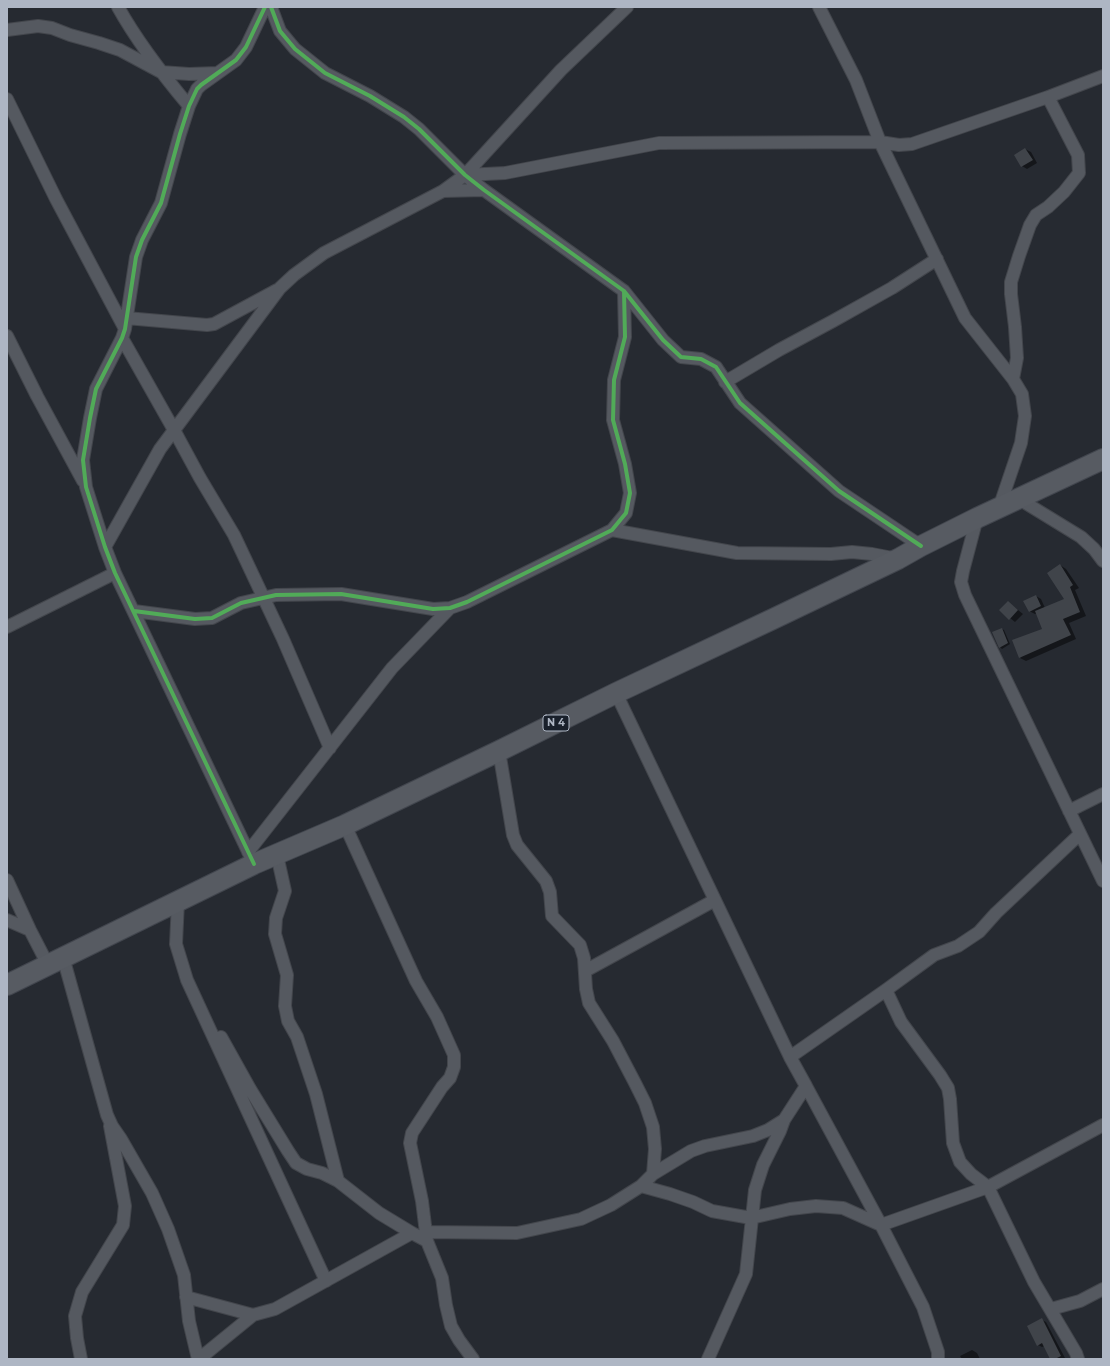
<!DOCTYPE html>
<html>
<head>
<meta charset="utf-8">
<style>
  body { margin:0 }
  #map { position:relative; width:1110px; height:1366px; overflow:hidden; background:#262a31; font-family:Montserrat,sans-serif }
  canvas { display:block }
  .frame { position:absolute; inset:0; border:8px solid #aeb6c4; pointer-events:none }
</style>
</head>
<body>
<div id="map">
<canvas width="1110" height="1366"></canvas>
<div class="frame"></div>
</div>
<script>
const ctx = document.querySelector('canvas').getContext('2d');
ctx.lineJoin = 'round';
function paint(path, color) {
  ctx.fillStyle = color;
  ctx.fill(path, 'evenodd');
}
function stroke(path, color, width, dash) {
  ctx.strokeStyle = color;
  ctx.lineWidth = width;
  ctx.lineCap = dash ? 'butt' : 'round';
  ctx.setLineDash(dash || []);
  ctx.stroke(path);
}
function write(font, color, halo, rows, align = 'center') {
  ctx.font = font + ' Montserrat,sans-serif';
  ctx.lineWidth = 3.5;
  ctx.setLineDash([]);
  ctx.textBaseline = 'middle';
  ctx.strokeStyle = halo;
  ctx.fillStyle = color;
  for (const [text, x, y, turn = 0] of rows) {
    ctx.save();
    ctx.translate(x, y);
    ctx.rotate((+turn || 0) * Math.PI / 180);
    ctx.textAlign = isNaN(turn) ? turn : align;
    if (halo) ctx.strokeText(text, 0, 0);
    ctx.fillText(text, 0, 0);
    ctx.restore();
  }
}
paint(new Path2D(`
  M1025 149 1031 152 1037 163 1027 169 1022 166Z
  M1060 565 1066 569 1079 588 1075 590 1086 616 1069 623 1076 639 1026 661 1020 658 1044 629 1037 613 1035 614 1029 611 1036 596 1041 599 1045 608 1065 600Z
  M1008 602 1023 614 1015 622 1000 610Z
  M1002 629 1004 630 1010 644 1002 649 1000 647Z
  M1042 1320 1046 1322 1065 1358 1051 1359 1045 1346 1042 1347 1038 1345Z
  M972 1350 977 1353 980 1359H962L960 1356Z`), '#0007');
paint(new Path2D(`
  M1025 148 1033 160 1021 167 1014 155Z
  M1060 564 1073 585 1070 587 1080 612 1063 619 1071 635 1019 658 1012 640 1042 629 1035 611 1064 599 1047 573Z
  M1036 595 1041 606 1029 612 1023 601Z
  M1008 601 1018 610 1009 620 999 610Z
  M1002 628 1008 643 999 648 992 632Z
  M1042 1318 1061 1356 1055 1359H1050L1042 1343 1037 1346 1027 1326Z`), '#40444a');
const street = new Path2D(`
  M118 7C138 43 163 75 189 106
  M271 7 280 31 295 49 325 73 370 96 404 117 419 129 465 175 484 190 624 291 663 340 681 357 701 359 716 367 740 403 839 491 921 546
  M819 7 856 80 880 142 965 318 1013 379 1022 394 1025 416 1021 443 999 508
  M7 30 38 26 52 28 70 35 99 43 120 50 161 72 189 74 218 73
  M7 99 56 199 125 329
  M465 175 505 173 659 143 880 142 899 145 912 144 1048 97 1103 76
  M443 191 484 190
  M126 318 207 325 214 324 277 290
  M7 336 37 396 83 481
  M122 338 174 430 200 478 234 535 283 639 330 748
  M1013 379 1017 358 1015 327 1011 294V282L1019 256 1030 225 1036 215 1048 207 1064 192 1079 173 1078 155 1048 97
  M725 382 779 350 833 321 892 288 937 259
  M1019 499 1081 537 1094 549 1103 561
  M977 518 963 571 961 582 965 595 1103 881
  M612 530 737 553 831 554 852 552 872 554 898 559
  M105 547 160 449 280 288 294 275 324 253 443 191 465 175 561 70 627 7
  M134 611 195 619 212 618 241 603 276 595 341 594 433 609 450 608 467 602 612 530 626 513 630 493 625 464 613 420 614 380 625 337 624 291
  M7 627 115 573
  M616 693 790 1057 806 1086 784 1120 780 1131 763 1165 755 1190 746 1274 708 1359
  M499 751 513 835 517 845 546 881 550 892 552 916 580 945 584 958 586 989 589 1003 613 1041 635 1083 645 1103 653 1127 655 1149 653 1174
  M1069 811 1103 794
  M345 825 416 981 437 1017 454 1055V1067L450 1078 442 1087 412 1133 410 1143 422 1201 427 1241 442 1278 446 1305 451 1326 459 1340 473 1359
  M248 852 392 668 450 608
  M277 855 285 891 276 918 275 934 287 975 285 1006 288 1021 297 1037 316 1094 338 1181
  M254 864 115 573 105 547 86 487 83 460 90 418 96 389 122 338 125 329 136 257 142 240 161 203 180 134 189 106 197 89 201 85 236 60 246 47 265 7
  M7 880 30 930 48 965
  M178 901 176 944 187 980 326 1281
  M7 920 30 930
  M63 957 107 1115 112 1126 121 1139 152 1193 168 1229 184 1275 189 1321 198 1359
  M585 971 715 900
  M886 990 901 1022 940 1075 948 1088 950 1099 953 1143 960 1162 971 1174 988 1187 1034 1282 1076 1353 1078 1359
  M221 1037 250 1089 288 1151 296 1163 307 1169 322 1173 338 1181 379 1213 412 1233 427 1241
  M790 1057 886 990 934 955 958 946 979 932 996 913 1080 834
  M806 1086 881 1225 923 1307 938 1352V1359
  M641 1186 670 1194 693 1202 712 1211 751 1218 790 1209 816 1206 843 1208 881 1225 988 1187 1103 1125
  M426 1232 517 1233 581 1219 611 1205 641 1186 653 1174 691 1151 705 1146 753 1136 768 1130 784 1120
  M186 1297 253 1315 275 1309 412 1233
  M1051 1309 1080 1301 1103 1289
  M81 1359 77 1338 75 1316 82 1292 123 1225 125 1206 110 1126
  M199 1359 253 1315`);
const primary = new Path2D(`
  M7 985 254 864 345 825 499 751 616 693 775 618 898 559 921 546 977 518 1103 459`);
stroke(street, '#43464c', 14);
stroke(primary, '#42464e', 22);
stroke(street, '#555960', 12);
stroke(primary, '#575b62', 20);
stroke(new Path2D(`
  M271 7 280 31 295 49 325 73 370 96 404 117 419 129 465 175 484 190 624 291 663 340 681 357 701 359 716 367 740 403 839 491 921 546
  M134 611 195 619 212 618 241 603 276 595 341 594 433 609 450 608 467 602 612 530 626 513 630 493 625 464 613 420 614 380 625 337 624 291
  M254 864 115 573 105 547 86 487 83 460 90 418 96 389 122 338 125 329 136 257 142 240 161 203 180 134 189 106 197 89 201 85 236 60 246 47 265 7`), '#51ab58', 4);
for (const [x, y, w] of [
  [556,723,26]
]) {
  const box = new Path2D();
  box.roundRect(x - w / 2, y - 8, w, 16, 3);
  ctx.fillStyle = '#19202b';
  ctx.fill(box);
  stroke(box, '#aeb6c4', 1);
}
write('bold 10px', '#aeb6c4', null, [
  ["N 4",556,723]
]);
</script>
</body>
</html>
